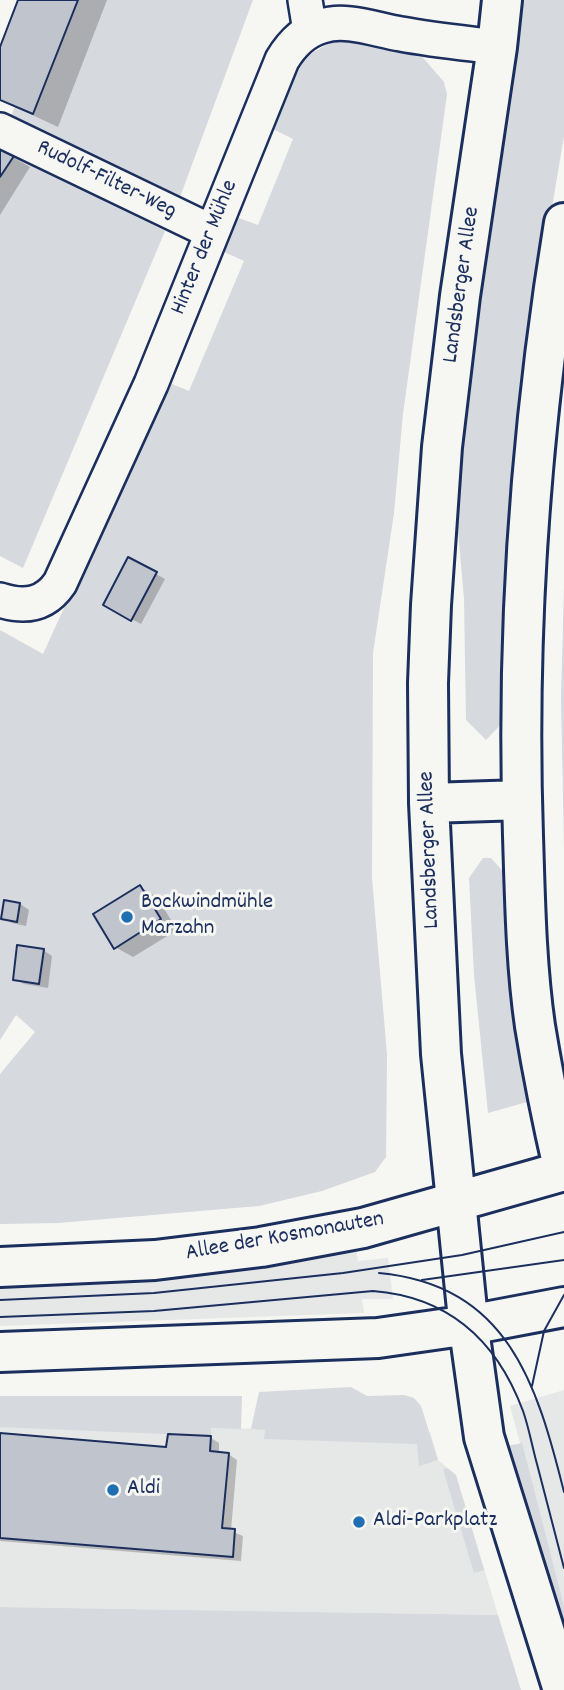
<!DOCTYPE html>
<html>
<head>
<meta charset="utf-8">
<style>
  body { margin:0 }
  canvas { display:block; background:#f6f6f2 }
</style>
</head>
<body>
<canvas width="564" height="1690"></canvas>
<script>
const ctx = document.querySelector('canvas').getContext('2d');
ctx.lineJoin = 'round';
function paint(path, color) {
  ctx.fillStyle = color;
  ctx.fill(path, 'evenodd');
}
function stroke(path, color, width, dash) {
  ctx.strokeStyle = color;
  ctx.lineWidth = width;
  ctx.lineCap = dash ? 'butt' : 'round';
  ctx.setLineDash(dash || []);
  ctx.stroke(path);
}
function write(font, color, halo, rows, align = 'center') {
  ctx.font = font + ' Dekko,sans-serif';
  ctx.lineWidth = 6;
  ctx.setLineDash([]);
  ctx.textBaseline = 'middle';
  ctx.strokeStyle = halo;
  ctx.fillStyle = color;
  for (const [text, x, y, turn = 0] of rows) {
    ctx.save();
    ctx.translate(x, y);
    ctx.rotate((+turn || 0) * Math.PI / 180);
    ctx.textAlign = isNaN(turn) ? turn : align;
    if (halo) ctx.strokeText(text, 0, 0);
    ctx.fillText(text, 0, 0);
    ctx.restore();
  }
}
paint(new Path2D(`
  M356 1249 358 1261 388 1258 393 1299H362L364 1313 0 1326V1286L129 1279 226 1271Z
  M564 1390V1606L510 1406Z
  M0 1424 430 1432 438 1460 456 1475 498 1615 0 1607Z`), '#e6e7e7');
paint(new Path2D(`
  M78 0H253L180 197 10 120 15 106 33 114Z
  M523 0H564V136L550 219 507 718 486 740 466 720 464 599 456 508 473 351 514 83Z
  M335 40 419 53 444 82 447 94 403 414 394 513 373 653 372 878 387 1055 386 1157 375 1172 322 1191 259 1206 58 1223 0 1224V1074L35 1032 16 1015 0 1040V630L43 654 167 382 189 391 244 261 222 251 236 217 258 225 293 139 273 129 302 59Z
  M14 156 165 231 23 568 0 556V177Z
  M564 586V850L561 698Z
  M483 858H491L508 877 519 1032 527 1102 488 1113 474 975 469 878Z
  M351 1387 367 1396 404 1395 414 1398 421 1406 438 1460 419 1466 417 1444 264 1439 265 1430 251 1429 259 1392Z
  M0 1396H242L241 1429 211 1428V1436L0 1427Z
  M522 1443 564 1606V1629L507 1446Z
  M447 1468 456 1475 484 1570 474 1573 443 1469Z
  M0 1607 498 1615 521 1690H0Z`), '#d6d9dd');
paint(new Path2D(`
  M20 0H107L58 127 0 100V52Z
  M0 150 30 167 0 215Z
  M129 559 165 579 141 624 105 605Z
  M140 887 157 897 177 930 133 957 115 947Z
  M20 904 29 910 26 926 12 923 3 918Z
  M43 950 52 956 48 988 24 984 15 979Z
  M0 1435 167 1449 211 1438 219 1443V1453L228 1454 237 1460 231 1531 243 1536 241 1561 0 1541Z`), '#0003');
const building = new Path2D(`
  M18 0H78L33 114 0 100V47Z
  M0 148 14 156 0 177Z
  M128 557 157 572 131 621 103 605Z
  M140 885 161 919 114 949 93 914Z
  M4 900 20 903 17 922 1 919Z
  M17 945 44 949 39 984 13 980Z
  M0 1433 166 1447 168 1434 211 1436 210 1451 229 1453 222 1528 235 1529 233 1557 0 1538Z`);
paint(building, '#c0c4cd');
stroke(building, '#1b2f5e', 2);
const minor = new Path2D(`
  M305 0 310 31
  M0 130 212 232
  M0 600C25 608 45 605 60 583L151 384 282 60C291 45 304 31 322 26 346 18 376 30 401 34 433 40 465 43 497 47`);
const major = new Path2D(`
  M502 0 497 47 460 296 442 447 431 605 428 683 429 803 441 1054 469 1329 484 1437 563 1690
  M564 223C531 425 516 631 523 836 525 899 526 964 535 1026 543 1075 553 1124 564 1172
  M429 803 522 800
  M0 1267 155 1260 261 1247 363 1228 564 1171
  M0 1352 378 1338 469 1325 564 1307`);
stroke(minor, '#1b2f5e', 38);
stroke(major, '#1b2f5e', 44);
stroke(minor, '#f6f6f2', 33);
stroke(major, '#f6f6f2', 38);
stroke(new Path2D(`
  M379 1273C508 1285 537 1384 564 1492
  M422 1280 564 1260
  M0 1300 154 1293 343 1273 462 1255 564 1232
  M0 1317 154 1311 373 1291C449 1297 497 1341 523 1411 529 1428 532 1446 537 1464 546 1498 555 1533 564 1568
  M532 1386 544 1331 564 1295`), '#1b2f5e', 2);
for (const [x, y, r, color] of [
  [127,917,7,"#1f6fb2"],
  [113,1490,7,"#1f6fb2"],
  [359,1522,7,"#1f6fb2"]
]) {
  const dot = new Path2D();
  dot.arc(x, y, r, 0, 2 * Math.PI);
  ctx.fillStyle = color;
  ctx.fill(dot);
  stroke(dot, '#f6f6f2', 2.5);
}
write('23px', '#1b2f5e', '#f6f6f2', [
  ["Rudolf-Filter-Weg",106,181,26],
  ["Hinter der Mühle",206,248,-68],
  ["Landsberger Allee",463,285,-82],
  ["Landsberger Allee",431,850,-92],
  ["Allee der Kosmonauten",285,1238,-10]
]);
write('23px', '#1b2f5e', '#f6f6f2', [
  ["Bockwindmühle",141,904],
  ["Marzahn",141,930],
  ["Aldi",127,1490],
  ["Aldi-Parkplatz",373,1522]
], 'left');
</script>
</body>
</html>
